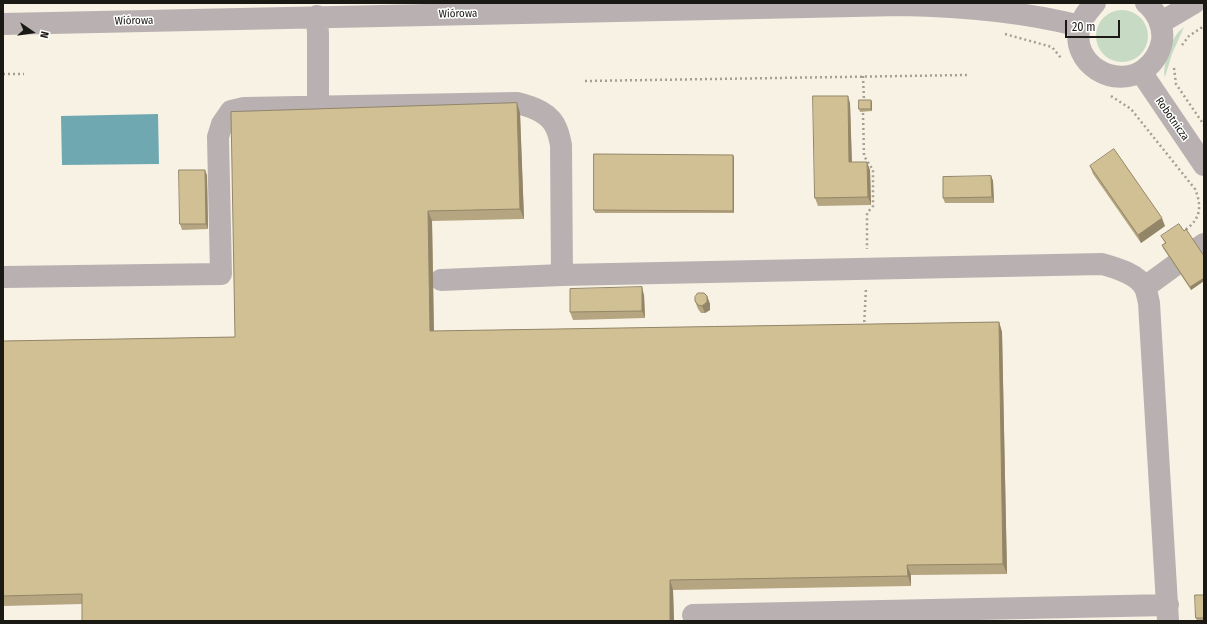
<!DOCTYPE html>
<html>
<head>
<meta charset="utf-8">
<style>
  body { margin:0 }
  #map { position:relative; width:1207px; height:624px; overflow:hidden; background:#f8f2e4; font-family:"Fira Sans Condensed",sans-serif }
  canvas { display:block }
  .frame { position:absolute; inset:0; border:4px solid #1b1914; pointer-events:none }
  .north { position:absolute; left:12px; top:12px; width:40px; height:40px; -webkit-text-stroke:3px #fff; paint-order:stroke; rotate:103deg; font-size:11px; font-weight:700; line-height:16px; text-align:center; color:#1b1914 }
  .north::after { content:''; display:block; margin:auto; width:14px; height:18px; background:#1b1914; clip-path:polygon(50% 0,100% 100%,50% 72%,0 100%) }
  .scale { position:absolute; left:1065px; top:20px; width:55px; height:18px; box-sizing:border-box; border:2px solid #1b1914; border-top:0; padding-left:5px; font-size:12px; line-height:14px; white-space:nowrap; color:#1b1914; -webkit-text-stroke:3px #fff; paint-order:stroke }
</style>
</head>
<body>
<div id="map">
<canvas width="1207" height="624"></canvas>
<div class="frame"></div>
<div class="north">N</div>
<div class="scale">20 m</div>
</div>
<script>
const ctx = document.querySelector('canvas').getContext('2d');
ctx.lineJoin = 'round';
function paint(path, color) {
  ctx.fillStyle = color;
  ctx.fill(path, 'evenodd');
}
function stroke(path, color, width, dash) {
  ctx.strokeStyle = color;
  ctx.lineWidth = width;
  ctx.lineCap = dash ? 'butt' : 'round';
  ctx.setLineDash(dash || []);
  ctx.stroke(path);
}
function write(font, color, halo, rows, align = 'center') {
  ctx.font = font + ' "Fira Sans Condensed",sans-serif';
  ctx.lineWidth = 3;
  ctx.setLineDash([]);
  ctx.textBaseline = 'middle';
  ctx.strokeStyle = halo;
  ctx.fillStyle = color;
  for (const [text, x, y, turn = 0] of rows) {
    ctx.save();
    ctx.translate(x, y);
    ctx.rotate((+turn || 0) * Math.PI / 180);
    ctx.textAlign = isNaN(turn) ? turn : align;
    if (halo) ctx.strokeText(text, 0, 0);
    ctx.fillText(text, 0, 0);
    ctx.restore();
  }
}
paint(new Path2D(`
  M1096 36a26 26 0 1 1 52 0a26 26 0 1 1-52 0Z
  M1184 27 1172 54 1165 77C1162 67 1170 43 1177 34 1178 32 1182 29 1184 27Z`), '#c7dac3');
paint(new Path2D(`
  M158 114 159 164 62 165 61 116Z`), '#6fa8b1');
stroke(new Path2D(`
  M1005 34 1052 47 1061 58
  M1182 45 1189 36 1204 26
  M1174 68 1176 84 1204 125
  M3 74H24
  M863 76 864 101
  M585 81 967 75
  M1111 96 1131 109 1195 189C1202 206 1201 219 1185 230
  M863 113 864 156 873 170V206L867 213V249
  M864 327 866 288`), '#a39f94', 2.5, [2, 3]);
stroke(new Path2D(`
  M1095 3C1089 10 1083 16 1080 26 1069 63 1115 91 1145 69 1154 62 1160 52 1162 41 1164 27 1157 12 1146 3
  M317 16 318 34V107
  M1160 23 1194 3
  M3 24 901 5C962 6 1021 11 1080 26
  M1141 72 1204 165
  M3 277 221 274 218 137 222 124 231 111 244 108 517 103C533 107 551 113 557 130 559 135 560 140 561 145L562 275
  M441 280 562 275 1102 264C1116 268 1138 274 1145 288 1147 292 1148 299 1149 303L1168 621
  M1145 287 1204 244
  M693 615 1168 605`), '#b9b1b1', 22);
paint(new Path2D(`
  M872 102V111L860 112 859 109Z
  M517 103 520 113 524 219 432 221 434 331 999 322 1002 332 1007 574 911 575V586L673 590 674 621H82V604L3 606V341L235 337Z
  M850 103 852 162 870 170 871 205 818 206 815 198Z
  M733 155 734 158V213H595L594 210Z
  M1090 166 1165 226 1141 243 1093 174Z
  M207 175 208 229 182 230 180 224Z
  M991 176 993 181 994 203H945L943 198Z
  M1184 231 1204 256V281L1191 290 1163 248 1162 245 1165 243 1161 236Z
  M644 295 645 318 573 320 570 312Z
  M707 296 710 304V310L705 313H701L698 309 695 301Z
  M1204 595V621H1197L1196 618Z`), '#b5a580');
paint(new Path2D(`
  M848 96 850 103 852 170 849 162Z
  M871 100 872 102V111L871 109Z
  M517 103 520 113 524 219 520 209Z
  M733 155 734 158V213L733 211Z
  M867 162 870 170 871 205 868 197Z
  M205 170 207 175 208 229 206 224Z
  M991 176 993 181 994 203 992 197Z
  M428 211 432 221 434 341 430 331Z
  M1162 218 1165 226 1141 243 1138 235Z
  M1204 278V281L1191 290 1190 287Z
  M642 287 644 295 645 318 642 311Z
  M707 296 710 304V310L705 313 702 306Z
  M999 322 1002 332 1007 574 1003 564Z
  M907 565 911 575V586L908 576Z
  M670 580 673 590 674 621H670Z`), '#938668');
const building = new Path2D(`
  M813 96H848L849 162H867L868 197 815 198Z
  M859 100H871V109H859Z
  M517 103 520 209 428 211 430 331 999 322 1003 564 907 565 908 576 670 580V621H82V594L3 596V341L235 337 231 112Z
  M1114 149 1162 218 1138 235 1090 166Z
  M594 154 733 155V211L594 210Z
  M179 170H205L206 224H180Z
  M991 176 992 197 943 198V177Z
  M1179 224 1184 231 1186 229 1204 256V278L1190 287 1162 245 1166 243 1161 236Z
  M642 287V311L570 312V289Z
  M698 293H704L707 296V302L702 306 698 305 695 301V297Z
  M1195 595H1204V618H1196Z`);
paint(building, '#d2c095');
stroke(building, '#938668', 1);
write('11px', '#1b1914', '#fff', [
  ["Wiórowa",458,14,-1],
  ["Wiórowa",134,21,-1],
  ["Robotnicza",1172,119,55]
]);
</script>
</body>
</html>
